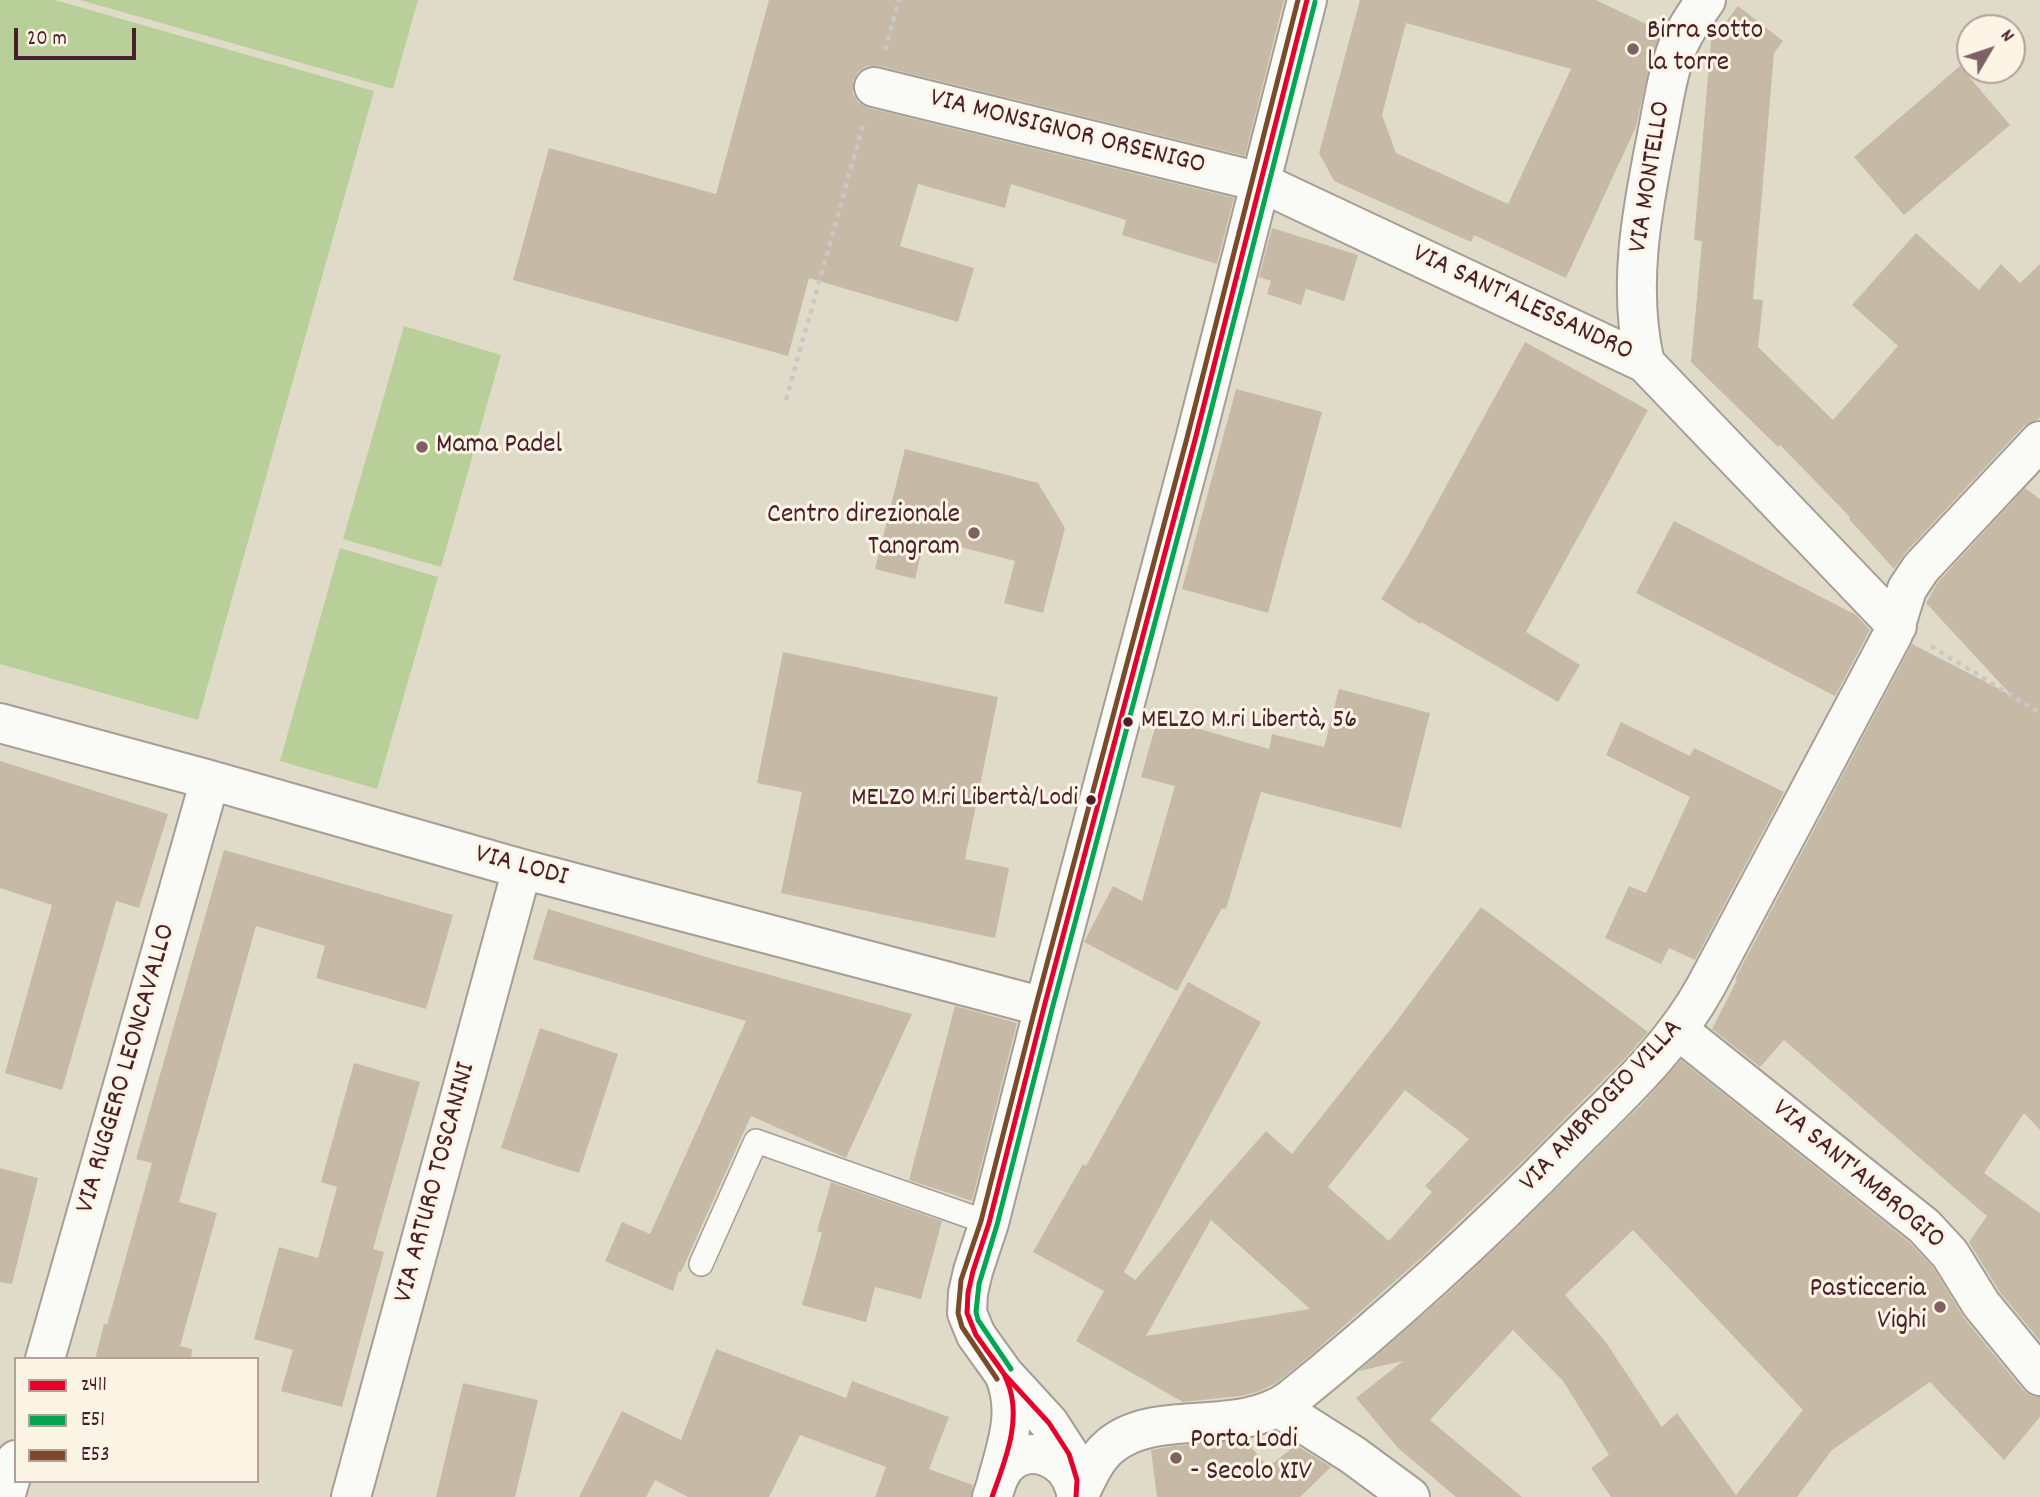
<!DOCTYPE html>
<html>
<head>
<meta charset="utf-8">
<style>
  body { margin:0 }
  #map { position:relative; width:2040px; height:1497px; overflow:hidden; background:#e0dbc8; font-family:Dekko,sans-serif }
  canvas { display:block }
  .legend { position:absolute; left:14px; top:1357px; width:245px; height:126px; box-sizing:border-box; background:#fcf5e5; border:2px solid #b59f9b; margin:0; padding:9px 12px; list-style:none; font-size:21px; color:#4a1f2b }
  .legend li { display:flex; align-items:center; gap:14px; height:35px }
  .legend b { width:35px; border:2px solid #b59f9b }
  .north { position:absolute; left:1956px; top:14px; width:70px; height:70px; box-sizing:border-box; background:#fcf5e5; border:2px solid #b59f9b; border-radius:50%; rotate:51deg; font-size:19px; font-weight:700; line-height:28px; text-align:center; color:#4a1f2b }
  .north::after { content:''; display:block; margin:auto; width:24px; height:32px; background:#7e6162; clip-path:polygon(50% 0,100% 100%,50% 72%,0 100%) }
  .scale { position:absolute; left:14px; top:28px; width:122px; height:32px; box-sizing:border-box; border:4px solid #4a1f2b; border-top:0; padding-left:9px; font-size:21px; line-height:24px; white-space:nowrap; color:#4a1f2b; -webkit-text-stroke:5px #fcf5e5; paint-order:stroke }
</style>
</head>
<body>
<div id="map">
<canvas width="2040" height="1497"></canvas>
<ul class="legend">
<li><b style="height:9px;background:#e4002b"></b>z411</li>
<li><b style="height:9px;background:#00a651"></b>E51</li>
<li><b style="height:9px;background:#7a4b2a"></b>E53</li>
</ul>
<div class="north">N</div>
<div class="scale">20 m</div>
</div>
<script>
const ctx = document.querySelector('canvas').getContext('2d');
ctx.lineJoin = 'round';
function paint(path, color) {
  ctx.fillStyle = color;
  ctx.fill(path, 'evenodd');
}
function stroke(path, color, width, dash) {
  ctx.strokeStyle = color;
  ctx.lineWidth = width;
  ctx.lineCap = dash ? 'butt' : 'round';
  ctx.setLineDash(dash || []);
  ctx.stroke(path);
}
function write(font, color, halo, rows, align = 'center') {
  ctx.font = font + ' Dekko,sans-serif';
  ctx.lineWidth = 6;
  ctx.setLineDash([]);
  ctx.textBaseline = 'middle';
  ctx.strokeStyle = halo;
  ctx.fillStyle = color;
  for (const [text, x, y, turn = 0] of rows) {
    ctx.save();
    ctx.translate(x, y);
    ctx.rotate((+turn || 0) * Math.PI / 180);
    ctx.textAlign = isNaN(turn) ? turn : align;
    if (halo) ctx.strokeText(text, 0, 0);
    ctx.fillText(text, 0, 0);
    ctx.restore();
  }
}
paint(new Path2D(`
  M0 0H55L374 91 198 720 0 664Z
  M80 0H418L393 89Z
  M404 326 501 355 441 567 343 539Z
  M340 548 438 577 377 789 280 761Z`), '#b9cf9a');
paint(new Path2D(`
  M769 0H1284L1245 156 879 66H867L858 72 853 81V94L859 103 869 108 1234 198 1217 264 1122 235 1126 220 1011 184 1005 208 918 184 900 246 974 268 958 322 809 278 788 356 513 280 549 148 716 194Z
  M1360 0H1596L1661 31 1650 62 1636 127 1566 278 1474 235 1471 242 1334 181 1319 153ZM1406 23 1571 69 1508 204 1396 153 1382 115Z
  M1738 6 1783 41 1774 53 1753 299 1763 300 1758 347 1833 420 1898 346 1852 305 1916 233 1979 290 2001 264 2020 283 2040 264V418L2024 426 1905 553 1894 569 1849 519 1850 517 1780 445 1778 447 1691 362 1702 241 1694 240 1711 41Z
  M1960 66 2010 125 1904 215 1854 157Z
  M1272 228 1358 255 1344 301 1306 289 1301 305 1267 294 1271 281 1259 277Z
  M1525 342 1648 410 1526 632 1580 665 1558 702 1421 622 1420 624 1381 599 1410 552Z
  M1236 389 1322 412 1268 613 1182 589Z
  M905 449 1038 483 1065 528 1043 613 1004 603 1015 561 925 538 915 579 875 569Z
  M2025 488 2040 499V1130L2024 1113 1984 1173 2040 1213V1341L1999 1291 1969 1242 1987 1216 1981 1211 1784 1040 1760 1067 1712 1029 1737 980 1735 979 1912 644 2011 695 1926 603 1938 582Z
  M1674 521 1856 615 1870 630 1835 696 1636 593Z
  M783 652 998 697 965 859 1009 868 995 938 781 893 802 792 757 783Z
  M1339 689 1430 713 1401 828 1261 792 1226 909 1222 908 1177 991 1084 942 1113 886 1142 901 1175 786 1141 777 1158 717 1269 749 1272 734 1324 747Z
  M1621 722 1690 756 1694 748 1784 792 1695 960 1669 948 1661 964 1605 938 1629 886 1646 893 1690 797 1606 755Z
  M0 761 168 814 139 908 116 901 62 1090 5 1073 52 905 0 888Z
  M224 850 453 915 426 1009 316 978 325 946 256 926 179 1202 217 1213 180 1346 192 1349 191 1359H95L104 1324 107 1325 152 1163 136 1159Z
  M1481 907 1648 1032 1628 1055 1523 1161 1420 1259 1313 1353 1278 1382 1260 1391 1241 1396 1183 1402 1076 1341 1104 1291 1033 1252 1083 1164 1086 1166 1188 982 1261 1022 1124 1272 1135 1280 1266 1131 1292 1154 1393 1026ZM1405 1090 1469 1139 1425 1186 1432 1192 1389 1241 1328 1187ZM1211 1220 1310 1309 1146 1336Z
  M548 909 723 962 912 1014 846 1158 751 1116 681 1272 679 1271 673 1291 605 1261 622 1222 650 1234 746 1021 533 959Z
  M955 1006 1017 1023 972 1201 909 1180Z
  M540 1028 618 1054 579 1173 501 1148Z
  M1681 1060 1909 1242 1933 1267 1964 1318 2023 1390 2032 1396 2040 1397V1417L2004 1460 1930 1382 1832 1450 1797 1497H1611L1591 1468 1609 1455 1563 1381 1513 1330 1430 1420 1522 1497H1456L1397 1447 1356 1398 1403 1361 1359 1371 1449 1292 1519 1226 1643 1103ZM1633 1230 1803 1410 1736 1495 1677 1413 1662 1427 1605 1341 1565 1295Z
  M354 1063 420 1082 373 1249 384 1252 342 1407 281 1391 293 1350 254 1339 279 1247 318 1258 337 1187 321 1182Z
  M0 1168 38 1178 12 1284 0 1282Z
  M831 1182 942 1221 921 1299 875 1287 866 1322 802 1305 822 1233 817 1231Z
  M716 1349 846 1398 852 1381 949 1417 929 1469 973 1485 971 1497H875L886 1467 800 1435 769 1497H688L655 1480 646 1497H579L622 1411 681 1440Z
  M463 1383 538 1400 515 1497H436Z
  M1245 1440 1268 1467 1296 1445 1331 1467 1300 1497H1157L1151 1450 1174 1446Z`), '#c6baa6');
const lane = new Path2D(`
  M701 1264 756 1141 989 1223`);
const street = new Path2D(`
  M874 87 1260 182 1645 363 1897 626
  M1645 363C1627 287 1642 210 1657 135 1663 105 1667 74 1678 46 1685 30 1695 15 1706 0
  M0 723 210 780 522 869 1044 1007
  M1678 1030 1924 1226 1950 1254 1981 1304 2040 1376
  M45 1359 210 780
  M1279 1408 1353 1455 1410 1497
  M997 1481C1007 1445 1020 1411 1004 1374
  M5 1497 16 1460
  M351 1497 522 869
  M992 1497C996 1486 998 1475 1006 1466 1029 1442 1065 1457 1074 1486
  M1076 1497 1077 1480 1069 1454 1049 1423 1004 1374 976 1335 967 1313 968 1293 973 1271 989 1223 1044 1007 1195 440 1307 0
  M1078 1497C1087 1479 1094 1460 1109 1447 1154 1407 1236 1438 1290 1400 1389 1320 1483 1234 1572 1143 1621 1094 1672 1048 1706 986L1893 634 1907 589 1921 568 2040 441`);
stroke(lane, '#a69d94', 26);
stroke(street, '#a69d94', 42);
stroke(new Path2D(`
  M885 50 899 0
  M786 400 863 125
  M1931 646 2040 713`), '#ccc7c5', 4.5, [5, 5]);
stroke(lane, '#fafaf7', 23);
stroke(street, '#fafaf7', 38);
stroke(new Path2D(`
  M986 1349C993 1359 1003 1369 1007 1381 1023 1418 1005 1461 992 1497
  M1076 1497 1077 1480 1069 1454 1049 1423 1004 1374 976 1335 967 1313 968 1293 973 1271 989 1223 1044 1007 1195 440 1307 0`), '#e4002b', 5);
stroke(new Path2D(`
  M1011 1369 978 1320 976 1312 979 1284 997 1225 1052 1009 1203 442 1315 2`), '#00a651', 5);
stroke(new Path2D(`
  M997 1379 962 1327 958 1313 961 1280 981 1221 1036 1005 1187 438 1298 0`), '#7a4b2a', 5);
for (const [x, y, r, color] of [
  [1633,49,7,"#7e6162"],
  [422,447,7,"#7e6162"],
  [974,533,7,"#7e6162"],
  [1128,722,6,"#4a1f2b"],
  [1091,800,6,"#4a1f2b"],
  [1940,1307,7,"#7e6162"],
  [1176,1458,7,"#7e6162"]
]) {
  const dot = new Path2D();
  dot.arc(x, y, r, 0, 2 * Math.PI);
  ctx.fillStyle = color;
  ctx.fill(dot);
  stroke(dot, '#fcf5e5', 2.5);
}
write('26px', '#4a1f2b', '#fcf5e5', [
  ["MELZO M.ri Libertà, 56",1141,722],
  ["MELZO M.ri Libertà/Lodi",1078,800,"right"]
], 'left');
write('28px', '#4a1f2b', '#fcf5e5', [
  ["Birra sotto",1647,33],
  ["la torre",1647,65],
  ["Mama Padel",436,447],
  ["Centro direzionale",960,517,"right"],
  ["Tangram",960,549,"right"],
  ["Pasticceria",1926,1291,"right"],
  ["Vighi",1926,1323,"right"],
  ["Porta Lodi",1190,1442],
  ["- Secolo XIV",1190,1474]
], 'left');
write('28px', '#4a1f2b', '#fcf5e5', [
  ["VIA MONSIGNOR ORSENIGO",1067,134,14],
  ["VIA MONTELLO",1652,177,-81],
  ["VIA SANT'ALESSANDRO",1522,305,25],
  ["VIA LODI",521,868,15],
  ["VIA RUGGERO LEONCAVALLO",128,1069,-74],
  ["VIA AMBROGIO VILLA",1603,1107,-47],
  ["VIA SANT'AMBROGIO",1857,1176,40],
  ["VIA ARTURO TOSCANINI",437,1183,-75]
]);
</script>
</body>
</html>
